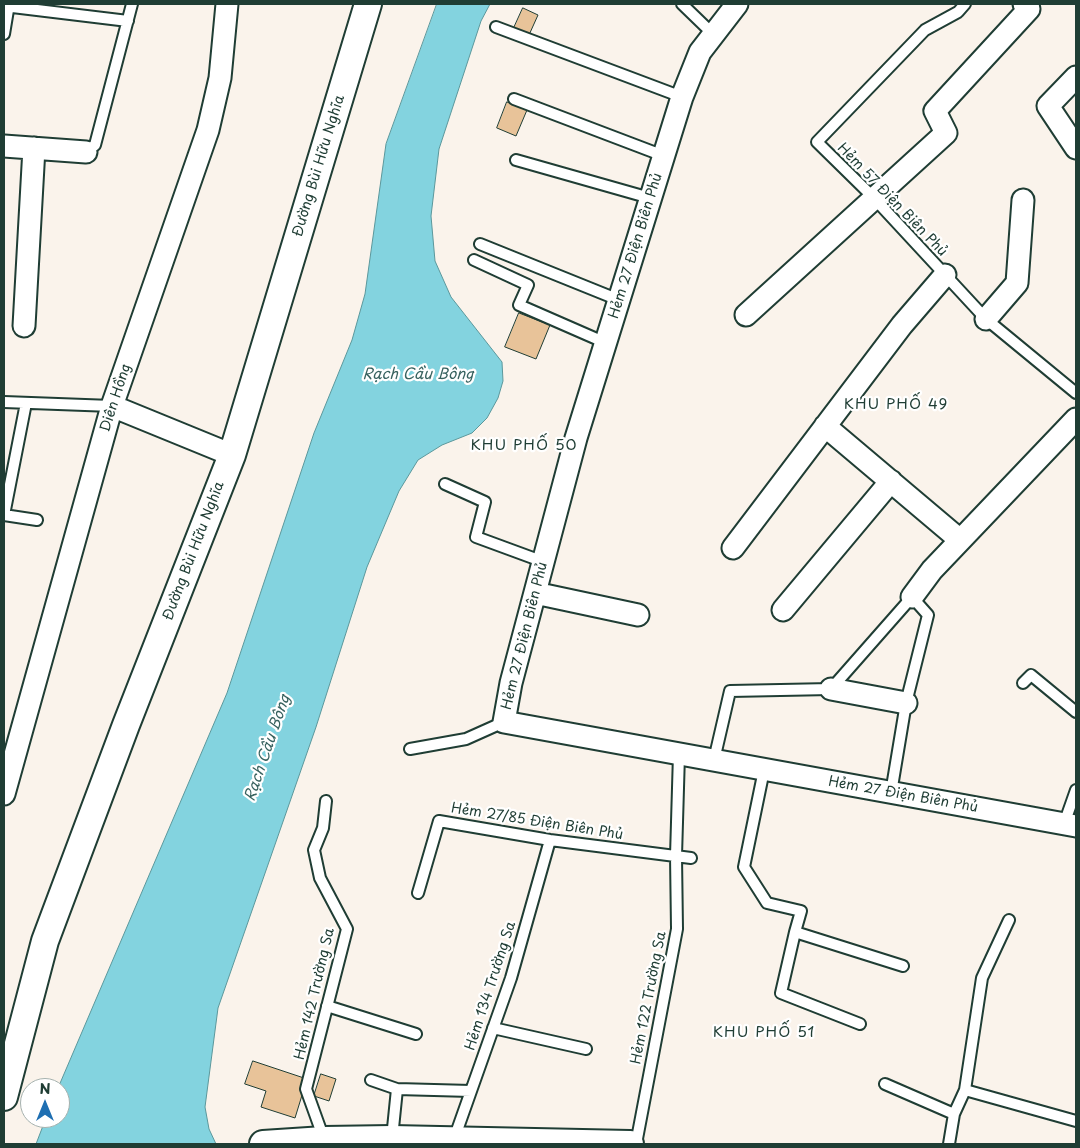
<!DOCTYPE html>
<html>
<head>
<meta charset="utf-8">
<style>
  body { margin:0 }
  #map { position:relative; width:1080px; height:1148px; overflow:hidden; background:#faf3eb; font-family:"Playpen Sans",sans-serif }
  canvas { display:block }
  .frame { position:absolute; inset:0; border:5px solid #1f3d34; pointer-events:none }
  .north { position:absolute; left:20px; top:1078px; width:50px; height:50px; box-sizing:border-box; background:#fff; border:1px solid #a5b1ae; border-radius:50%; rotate:0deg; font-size:14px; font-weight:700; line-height:20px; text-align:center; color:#1f3d34 }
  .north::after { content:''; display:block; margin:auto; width:18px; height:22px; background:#1f6fb2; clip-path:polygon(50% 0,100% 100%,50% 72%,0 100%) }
</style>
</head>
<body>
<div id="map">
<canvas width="1080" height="1148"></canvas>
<div class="frame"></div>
<div class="north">N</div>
</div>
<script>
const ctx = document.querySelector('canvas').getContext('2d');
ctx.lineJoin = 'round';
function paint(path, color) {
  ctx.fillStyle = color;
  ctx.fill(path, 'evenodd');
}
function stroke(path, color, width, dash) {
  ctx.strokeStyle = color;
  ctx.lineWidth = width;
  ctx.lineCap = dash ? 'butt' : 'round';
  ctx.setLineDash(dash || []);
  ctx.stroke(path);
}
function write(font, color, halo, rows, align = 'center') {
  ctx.font = font + ' "Playpen Sans",sans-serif';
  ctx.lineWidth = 4.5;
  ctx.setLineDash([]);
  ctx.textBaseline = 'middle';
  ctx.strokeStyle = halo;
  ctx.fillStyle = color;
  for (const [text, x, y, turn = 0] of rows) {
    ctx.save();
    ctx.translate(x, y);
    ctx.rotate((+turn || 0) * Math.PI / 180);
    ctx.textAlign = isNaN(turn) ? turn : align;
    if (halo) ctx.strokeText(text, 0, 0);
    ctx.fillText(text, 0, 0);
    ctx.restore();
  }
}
const water = new Path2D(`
  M437 4H490L481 21 439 149 431 216 435 261 451 297 502 362 503 381 498 398 487 418 472 433 442 445 418 460 399 491 367 567 316 727 218 1008 205 1107 209 1129 216 1144H36L46 1118H60L58 1088 227 693 314 433 352 340 365 294 386 144Z`);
paint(water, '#83d3df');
stroke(water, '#5b979b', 1);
const building = new Path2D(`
  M523 8 538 15 529 35 513 30Z
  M507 102 527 110 516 136 497 128Z
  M519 313 550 325 536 359 505 347Z
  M253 1061 307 1079 295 1118 261 1107 266 1091 245 1084Z
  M321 1074 336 1079 329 1101 314 1096Z`);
paint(building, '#e8c399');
stroke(building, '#1f3d34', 1);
stroke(new Path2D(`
  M4 1144H5`), '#cecfc6', 26, [26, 13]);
const service = new Path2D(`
  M682 4 714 35
  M965 4 958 12 925 30 817 142 873 197 986 319 1076 393
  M4 6 128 21
  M496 27 682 97
  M4 34 9 4
  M514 99 664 156
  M86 152 95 145 132 4
  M516 160 650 198
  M480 244 619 300
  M474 260 528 285 519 305 606 343
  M4 402 112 406
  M445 484 485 502 476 537 544 562
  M4 515 26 403
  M4 515 37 520
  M1023 683 1031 675 1076 712
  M410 749 466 739 504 722
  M714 760 730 691 831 689 912 597 928 615 906 703 891 793
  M764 770 744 867 767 903 801 911 795 932 903 966
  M1064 824 1076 790
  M418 893 439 821 550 840 691 858
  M795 932 781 993 860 1024
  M327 1006 416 1034
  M493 1028 586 1049
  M371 1080 397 1089
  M885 1084 954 1114
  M965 1090 1076 1121
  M392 1138 397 1089 471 1091
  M324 1139 306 1089 347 929 320 878 314 850 323 828 326 801
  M454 1139 511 978 550 840
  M636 1144 677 929 676 856 679 754
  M949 1144 954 1114 965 1090 982 978 1009 920`);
const minor = new Path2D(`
  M737 4 700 52 682 97 576 438 511 683 504 722 1076 826
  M4 146 86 152
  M1076 148 1048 106 1076 77
  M746 315 946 133 935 111 1029 9 1024 4
  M986 319 1017 283 1023 200
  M24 326 34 148
  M112 406 232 455
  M825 426 960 540
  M733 548 902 325 945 275
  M535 593 638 615
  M912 597 932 570 1076 419
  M783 610 891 481
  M831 689 906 703
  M4 794 112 406 208 130 220 78 227 4`);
const tertiary = new Path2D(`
  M4 1097 45 941 126 725 232 455 368 4
  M263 1144 324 1140 392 1139 630 1144`);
stroke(service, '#1f3d34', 14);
stroke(minor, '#1f3d34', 25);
stroke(tertiary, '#1f3d34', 30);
stroke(service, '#fff', 10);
stroke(minor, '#fff', 21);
stroke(tertiary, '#fff', 26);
write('14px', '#1f3d34', '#fff', [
  ["Đường Bùi Hữu Nghĩa",319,166,-73],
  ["Hẻm 57 Điện Biên Phủ",892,200,46],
  ["Hẻm 27 Điện Biên Phủ",636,246,-73],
  ["Diên Hồng",116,398,-72],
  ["Đường Bùi Hữu Nghĩa",194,551,-69],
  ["Hẻm 27 Điện Biên Phủ",525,636,-76],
  ["Hẻm 27 Điện Biên Phủ",903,795,10],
  ["Hẻm 27/85 Điện Biên Phủ",537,822,9],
  ["Hẻm 134 Trường Sa",491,986,-72],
  ["Hẻm 142 Trường Sa",315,994,-77],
  ["Hẻm 122 Trường Sa",649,998,-79]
]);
write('italic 15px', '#38625f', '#fff', [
  ["Rạch Cầu Bông",418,375],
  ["Rạch Cầu Bông",268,748,-71]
]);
ctx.letterSpacing = '1px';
write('15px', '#1f3d34', '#fff', [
  ["KHU PHỐ 49",896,405],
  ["KHU PHỐ 50",524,446],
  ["KHU PHỐ 51",764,1033]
]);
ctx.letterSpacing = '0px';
</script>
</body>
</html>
